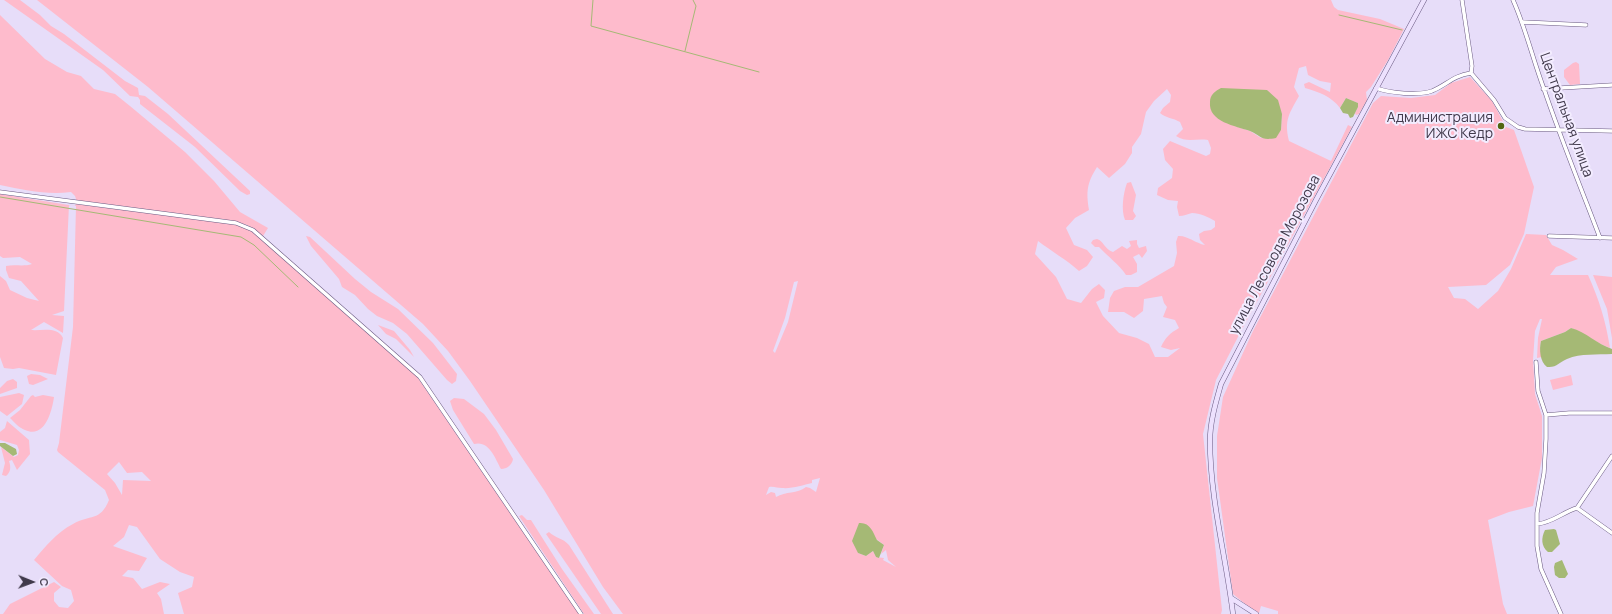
<!DOCTYPE html>
<html>
<head>
<meta charset="utf-8">
<style>
  body { margin:0 }
  #map { position:relative; width:1612px; height:614px; overflow:hidden; background:#e7ddf9; font-family:Manrope,sans-serif }
  canvas { display:block }
  .north { position:absolute; left:12px; top:562px; width:40px; height:40px; -webkit-text-stroke:3px #f3ecff; paint-order:stroke; rotate:91deg; font-size:11px; font-weight:700; line-height:16px; text-align:center; color:#40394b }
  .north::after { content:''; display:block; margin:auto; width:14px; height:18px; background:#40394b; clip-path:polygon(50% 0,100% 100%,50% 72%,0 100%) }
</style>
</head>
<body>
<div id="map">
<canvas width="1612" height="614"></canvas>
<div class="north">С</div>
</div>
<script>
const ctx = document.querySelector('canvas').getContext('2d');
ctx.lineJoin = 'round';
function paint(path, color) {
  ctx.fillStyle = color;
  ctx.fill(path, 'evenodd');
}
function stroke(path, color, width, dash) {
  ctx.strokeStyle = color;
  ctx.lineWidth = width;
  ctx.lineCap = dash ? 'butt' : 'round';
  ctx.setLineDash(dash || []);
  ctx.stroke(path);
}
function write(font, color, halo, rows, align = 'center') {
  ctx.font = font + ' Manrope,sans-serif';
  ctx.lineWidth = 4;
  ctx.setLineDash([]);
  ctx.textBaseline = 'middle';
  ctx.strokeStyle = halo;
  ctx.fillStyle = color;
  for (const [text, x, y, turn = 0] of rows) {
    ctx.save();
    ctx.translate(x, y);
    ctx.rotate((+turn || 0) * Math.PI / 180);
    ctx.textAlign = isNaN(turn) ? turn : align;
    if (halo) ctx.strokeText(text, 0, 0);
    ctx.fillText(text, 0, 0);
    ctx.restore();
  }
}
paint(new Path2D(`
  M4 0H20L40 15 51 26 64 34 125 81 138 88 139 95 145 96 168 114 250 191V194L247 195 240 191 195 147 140 104V100L138 97 130 96 103 70Z
  M37 0H1331L1334 7 1338 10 1380 19 1404 29 1388 60 1371 87 1366 92 1367 100 1359 114 1356 115 1355 113 1358 107V103L1346 98 1340 108C1331 96 1319 92 1305 88L1304 84 1309 82 1330 92 1331 83 1320 81 1308 75 1306 66 1299 68 1294 87 1299 96C1289 114 1284 120 1289 141L1331 161 1348 125 1352 127 1241 331 1234 329 1233 333 1239 335 1216 380 1203 434 1222 610 1221 614H623L603 587 544 490 470 381 448 351 423 324 148 87ZM1167 89 1171 95 1170 102 1163 108 1160 113C1166 118 1173 118 1180 122L1183 129 1176 136C1187 143 1196 138 1208 140L1211 148 1210 154 1206 156 1170 141 1163 149 1165 160 1173 169 1172 178 1158 188 1157 195 1168 200 1178 201 1177 207 1179 216C1184 216 1187 214 1192 213 1200 213 1208 217 1215 221V227L1211 230 1204 231 1199 234 1200 240 1205 245C1195 243 1187 235 1178 236L1176 242 1177 253 1174 266 1138 287H1125L1114 291 1110 298 1108 312H1124L1134 318 1143 311 1144 299 1162 296 1164 303 1167 307 1163 317 1175 320 1179 328C1170 333 1165 338 1161 347L1171 350 1180 348 1168 357H1155L1149 344 1137 338 1119 333 1103 316 1096 302 1104 298 1105 290 1099 284 1092 289 1081 303 1067 299 1056 277 1035 254 1038 241C1051 251 1067 260 1079 271L1087 266 1093 257 1087 250 1074 245 1066 228 1075 218 1089 210C1086 191 1087 183 1097 167L1109 178 1125 164 1132 153V147L1141 134 1146 112 1154 101ZM1254 90H1267L1282 114 1281 130 1278 134 1261 138 1250 131 1235 126ZM798 281 788 322 775 353 773 351 785 318 794 282ZM820 478 816 492 810 488 806 487C797 494 786 491 776 497L775 493 771 492 766 495 769 487C774 486 777 488 782 488 792 489 803 485 812 483V480ZM859 524C867 531 876 539 884 545L881 554 886 550 888 560 896 567 883 560 884 558 876 557 873 551 866 556 858 553 856 532Z
  M0 15 45 59 67 72 81 76 94 89 115 94 130 106 185 152 214 181 240 212 268 228 263 236 247 225 236 222 77 202 75 196 71 192C46 195 25 190 0 185Z
  M1576 62 1579 64 1580 84 1570 85 1564 77V70L1573 63Z
  M1470 77 1492 101 1506 127 1514 130 1534 187 1524 234 1510 265 1486 285 1448 287 1454 298 1465 299 1478 309 1498 291 1511 269 1526 234 1546 235 1552 245 1563 250 1578 259 1556 267 1550 275H1588C1599 299 1606 322 1610 348 1596 343 1585 334 1571 328L1565 332 1541 341 1540 346 1542 357 1537 358 1538 338 1542 319H1540L1535 331 1533 360 1535 394 1542 416V458L1533 506 1509 512 1488 520 1503 604 1507 614H1278V611L1261 606 1259 613 1250 608 1233 594 1217 478V436L1223 397 1253 331 1373 103 1381 96 1411 98 1435 95 1451 83Z
  M1131 182 1136 195 1133 211 1136 216 1133 220H1125C1121 210 1123 194 1127 183Z
  M0 194 75 206 76 204 236 224 251 230 416 375 579 614H184L178 593 192 587 194 577 180 572 160 559 137 527 129 525 124 537 113 546 147 558 139 571 128 570 122 576 133 578 142 589 160 582 170 584 157 593 161 599 164 614H3L10 604 54 582 61 587 54 593V601L59 607 68 608 74 601 71 590 62 586 34 560C45 547 57 532 73 524 90 514 100 522 109 500L105 490 58 452 57 450 59 443 73 327 76 206 69 205 64 311 52 315 64 316 63 333 44 322 31 330C42 331 57 326 63 338L56 375 19 368 13 369 4 368 0 357V276L6 281 10 290 27 298 39 301 21 281 9 278 6 270V266C15 264 23 267 32 264L20 257 3 258 0 256ZM119 462 127 473 142 472 151 481 123 480 122 495 115 483 107 474Z
  M306 236 310 237 355 279 371 292 398 309 433 343 457 374 456 381 452 384 447 380 407 334 393 323 377 316 368 309 355 295 342 287 339 279 311 246Z
  M1097 239C1104 241 1104 249 1113 252L1122 246 1127 249 1131 246 1129 241 1137 240V244L1139 248 1146 246 1147 251 1142 258 1139 254 1133 257 1137 264V272L1131 275H1126C1119 264 1108 257 1099 247H1095L1091 243 1093 240Z
  M1593 275 1612 277V338L1607 309Z
  M378 325 394 331 410 350 414 357 396 339 386 334Z
  M31 374 40 375 48 379 33 385 29 384 27 376Z
  M1571 375 1573 385 1553 390 1550 380Z
  M13 379 17 382V388L0 394V388L7 381Z
  M19 393 24 395 22 404 7 416 0 411V397Z
  M33 395 35 397 43 395 54 397C52 411 45 439 25 430 19 428 14 422 10 418L20 410 31 396Z
  M454 398 464 399 484 414 496 430 513 459C512 465 507 469 501 469 495 458 489 440 474 444L453 410 450 401Z
  M7 421 29 440 30 454 17 470 12 460 9 461C11 467 11 472 6 476L2 475 5 463 1 447 14 457 18 455 19 450 17 445 0 440V432L5 428Z
  M522 515 527 520H531L562 569 594 614H584L519 516Z
  M549 532C555 538 563 538 569 545L613 614H601L546 534Z`), '#febbcc');
paint(new Path2D(`
  M1221 88 1267 90 1278 100 1282 114 1281 130 1276 138C1260 141 1262 136 1250 131 1236 126 1208 122 1210 102 1210 95 1215 91 1221 88Z
  M1346 98 1358 103V107L1353 117 1350 118 1348 114 1343 113 1340 108Z
  M1571 328C1586 332 1597 344 1612 349V354C1597 355 1581 353 1567 359 1559 362 1557 368 1547 367 1540 362 1539 349 1541 341L1565 332Z
  M0 443H5L16 449 17 454 13 456 0 446Z
  M859 523C870 522 873 532 877 540L884 545 879 558 876 557 873 551 866 556 858 553 852 541Z
  M1554 529 1556 530 1560 544 1552 552H1548C1541 546 1541 538 1545 530Z
  M1562 560 1568 574 1565 578H1559L1555 575 1554 567 1555 563Z`), '#a5b975');
stroke(new Path2D(`
  M593 0 591 26 759 72
  M1339 15 1402 30
  M685 51 696 6 693 0
  M0 197 241 237 254 245 298 287`), '#a5b975', 1);
const street = new Path2D(`
  M1462 0 1472 66 1471 73 1494 100 1505 118 1518 127 1525 129 1612 131
  M1513 0C1526 29 1533 60 1544 89 1561 139 1581 188 1600 238
  M1523 22 1586 25
  M1376 88C1390 93 1418 96 1432 91 1447 85 1452 76 1471 73
  M1543 89 1612 85
  M0 192 236 223 253 230 420 377 581 614
  M1549 236 1612 238
  M1536 362 1538 391 1546 415V439L1544 473 1537 513V546L1541 569 1561 614
  M1546 415 1569 413H1612
  M1612 456 1577 508 1612 533
  M1537 524C1552 523 1563 512 1577 508`);
const secondary = new Path2D(`
  M1231 598 1256 614
  M1233 614C1226 557 1210 499 1210 441 1210 421 1216 402 1221 384L1316 200 1424 0`);
stroke(street, '#6a5a82', 4.5);
stroke(secondary, '#6a5a82', 5.5);
stroke(street, '#fff', 3.5);
stroke(secondary, '#ede1fe', 4.5);
for (const [x, y, r, color] of [
  [1501,126,4,"#526611"]
]) {
  const dot = new Path2D();
  dot.arc(x, y, r, 0, 2 * Math.PI);
  ctx.fillStyle = color;
  ctx.fill(dot);
  stroke(dot, '#f3ecff', 1.5);
}
write('14px', '#40394b', '#f3ecff', [
  ["Центральная улица",1566,115,70],
  ["улица Лесовода Морозова",1275,255,-62]
]);
write('14px', '#40394b', '#f3ecff', [
  ["Администрация",1493,118],
  ["ИЖС Кедр",1493,134]
], 'right');
</script>
</body>
</html>
